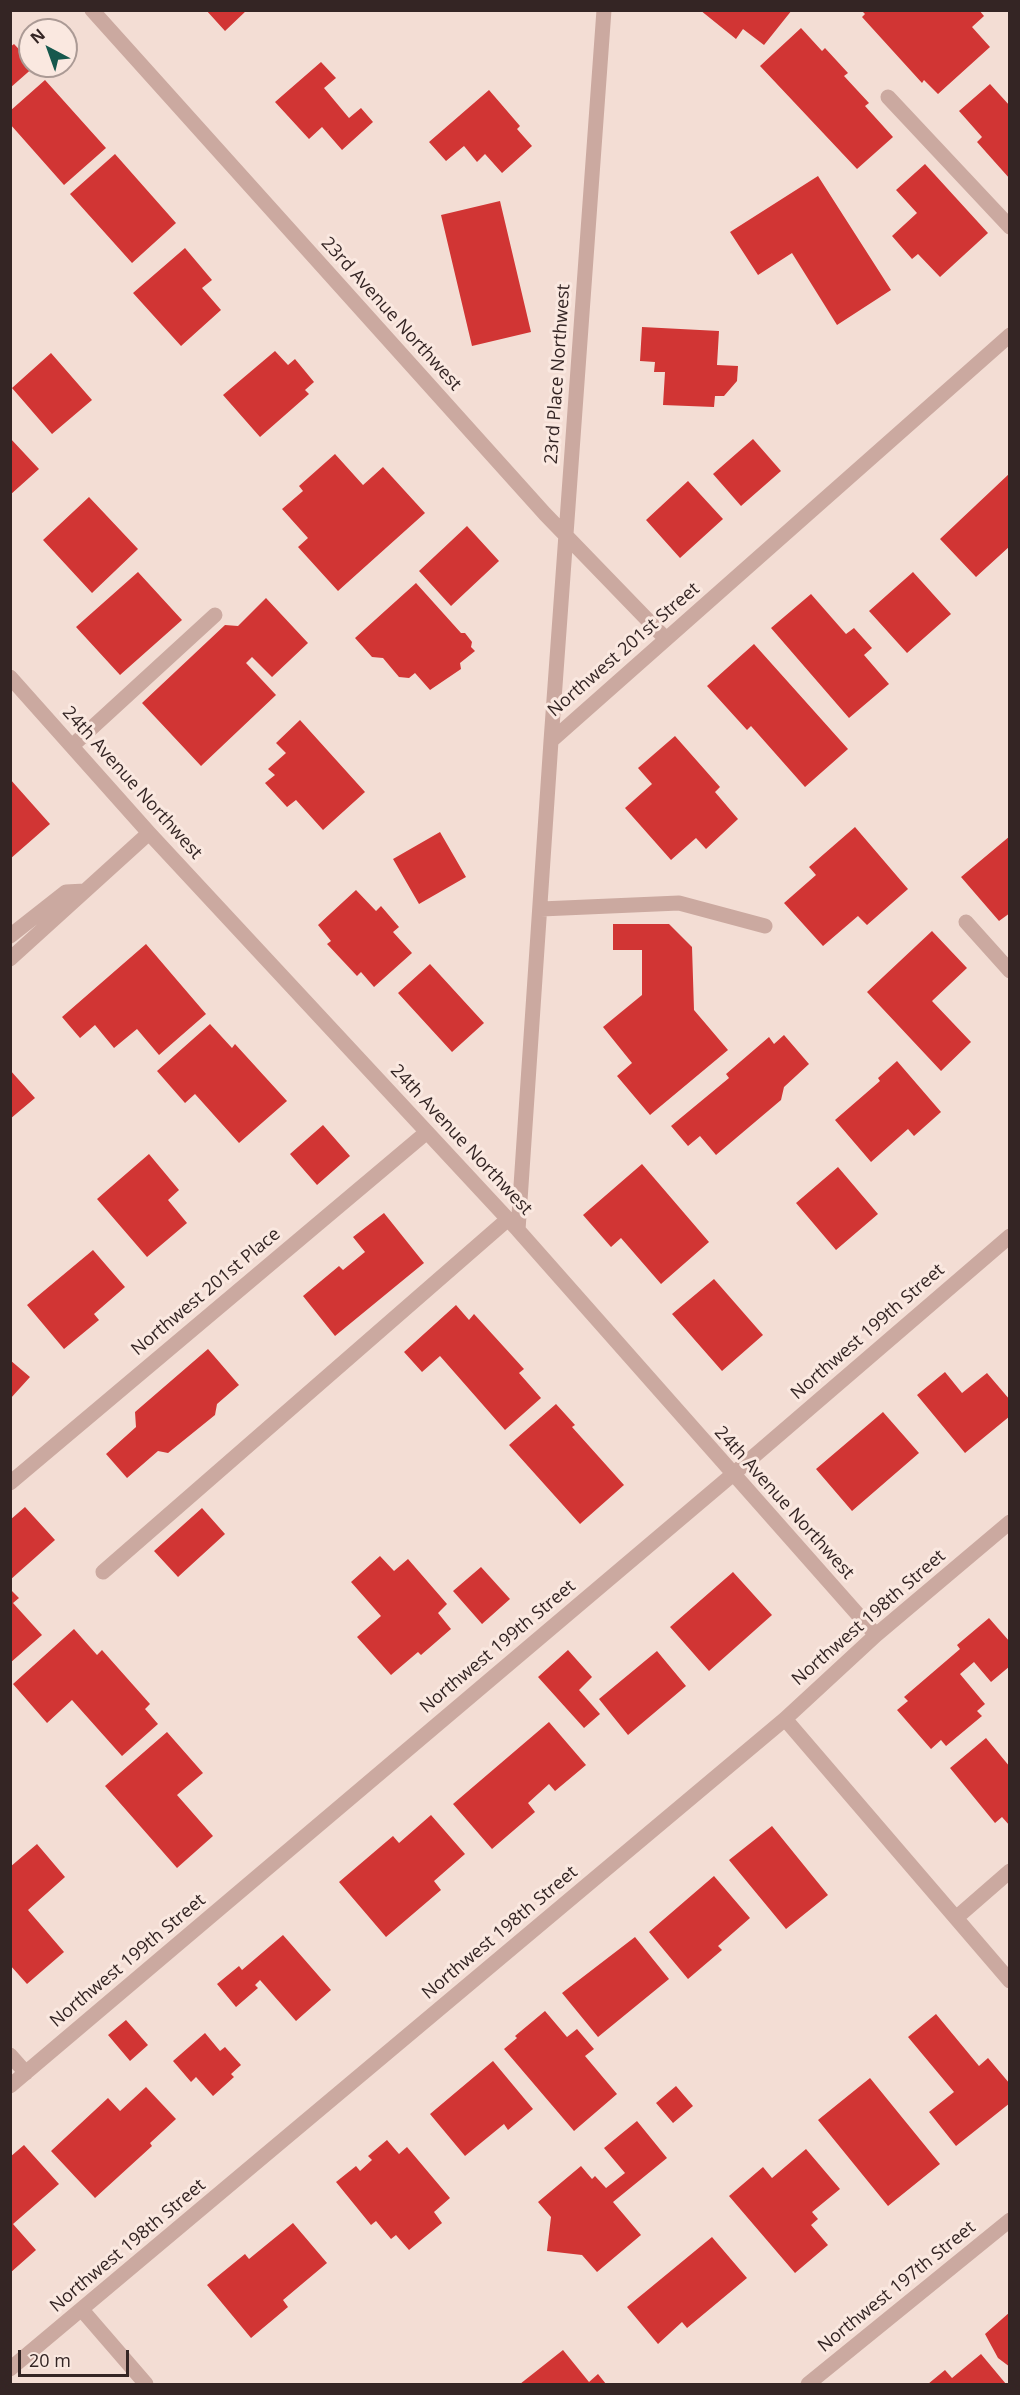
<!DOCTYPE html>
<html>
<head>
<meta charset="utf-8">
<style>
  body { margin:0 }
  #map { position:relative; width:1020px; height:2395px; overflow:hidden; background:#f3ddd4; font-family:"Open Sans",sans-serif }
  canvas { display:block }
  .frame { position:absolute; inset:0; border:12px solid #342524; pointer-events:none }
  .north { position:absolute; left:18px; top:18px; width:60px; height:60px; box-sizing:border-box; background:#fae8e0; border:2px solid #ab9a95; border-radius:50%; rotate:319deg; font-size:16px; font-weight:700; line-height:24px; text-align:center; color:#342524 }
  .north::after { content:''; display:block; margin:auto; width:21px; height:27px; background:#16584d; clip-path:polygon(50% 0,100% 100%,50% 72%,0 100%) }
  .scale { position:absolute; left:18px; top:2350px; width:111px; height:27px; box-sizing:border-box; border:3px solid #342524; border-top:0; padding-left:8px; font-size:18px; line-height:21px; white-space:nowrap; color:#342524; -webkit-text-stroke:4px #fae8e0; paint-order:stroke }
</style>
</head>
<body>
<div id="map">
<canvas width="1020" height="2395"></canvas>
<div class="frame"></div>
<div class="north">N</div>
<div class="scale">20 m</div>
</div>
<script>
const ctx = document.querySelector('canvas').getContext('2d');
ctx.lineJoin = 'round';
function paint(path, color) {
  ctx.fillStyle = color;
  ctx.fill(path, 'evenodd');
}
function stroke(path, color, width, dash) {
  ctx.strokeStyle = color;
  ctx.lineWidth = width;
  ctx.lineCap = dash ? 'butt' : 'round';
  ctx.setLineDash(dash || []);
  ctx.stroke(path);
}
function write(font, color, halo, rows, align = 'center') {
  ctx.font = font + ' "Open Sans",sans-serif';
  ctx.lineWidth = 6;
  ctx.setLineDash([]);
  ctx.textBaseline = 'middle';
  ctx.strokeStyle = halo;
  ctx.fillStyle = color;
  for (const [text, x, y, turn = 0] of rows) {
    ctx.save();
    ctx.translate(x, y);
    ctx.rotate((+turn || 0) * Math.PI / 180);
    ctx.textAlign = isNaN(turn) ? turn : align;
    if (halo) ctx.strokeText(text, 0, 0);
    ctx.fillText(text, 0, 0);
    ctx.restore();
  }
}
paint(new Path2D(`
  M206 10H247L225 31Z
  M700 10H792L764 45 743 29 736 39Z
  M861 10H979L984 16 972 27 990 47 938 94 924 80 922 83 862 17 865 14Z
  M801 28 822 51 825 48 848 73 844 76 869 103 865 106 893 137 857 169 760 66Z
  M14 44 30 61V66H35L10 88V47Z
  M321 62 336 78 324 88 349 118 361 108 373 122 342 150 322 127 309 139 275 102Z
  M45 80 106 148 64 185 10 124V111Z
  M990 84 1010 106V179L977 142 982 137 959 111Z
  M489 90 520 126 517 129 532 146 502 173 485 154 477 162 464 146 446 161 429 142Z
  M115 154 176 223 132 263 70 194Z
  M925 164 988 233 940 277 918 254 912 259 892 236 917 213 896 190Z
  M818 176 891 290 837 325 792 253 758 275 730 232Z
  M500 201 531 332 472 346 441 215Z
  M185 248 212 280 202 288 221 310 181 346 133 293Z
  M642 327 719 331 717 365 738 366 737 381 724 396H715L714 407 663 405 665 372H654L655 362 640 361Z
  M275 351 288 365 295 359 314 382 305 390 309 394 260 437 223 395Z
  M51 353 92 400 52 434 12 388Z
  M10 438 39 469 10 495Z
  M753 439 781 471 741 506 713 474Z
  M335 454 363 485 383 467 425 513 338 591 298 547 308 538 282 509 303 491 299 486Z
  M1010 473V546L976 577 940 539Z
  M688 481 723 519 680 558 646 520Z
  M89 497 138 549 92 593 43 540Z
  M467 526 499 561 451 606 419 571Z
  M138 572 182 620 120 675 76 627Z
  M913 572 951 614 907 653 869 611Z
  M416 583 461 633H465L472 642 471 647 475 651 460 663 461 669 430 690 415 673 409 678 399 677 383 658 372 657 355 638Z
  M811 594 846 634 854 628 872 648 864 655 889 684 849 718 771 628Z
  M266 598 308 643 272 677 252 657 246 663 276 695 201 766 142 703 225 625 238 626Z
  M754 644 848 749 805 787 751 726 747 730 707 686Z
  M300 720 365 792 323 830 296 800 287 807 265 783 275 775 268 769 286 753 276 743Z
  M675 736 720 787 715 792 738 819 706 849 696 838 671 860 625 808 652 784 638 768Z
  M10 779 50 824 10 859Z
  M855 827 908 889 867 925 858 916 823 946 784 903 816 875 809 867Z
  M440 832 466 877 419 904 393 859Z
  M1010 836V913L999 921 961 877Z
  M356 890 376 911 381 906 399 927 393 932 412 953 374 987 361 972 357 976 327 944 331 941 318 925Z
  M613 924H669L692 947 694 1010 728 1050 650 1115 617 1076 632 1063 603 1027 642 995V950H613Z
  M932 931 967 968 932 1001 971 1042 941 1071 867 992Z
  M146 944 206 1014 159 1055 137 1029 114 1048 95 1025 80 1038 62 1017Z
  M430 964 484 1023 452 1052 398 993Z
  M210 1024 232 1048 235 1044 287 1101 239 1143 195 1094 185 1103 157 1071Z
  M784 1035 809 1064 784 1087 781 1100 716 1155 700 1136 688 1146 671 1126 729 1078 726 1074 769 1037 774 1044Z
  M897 1061 941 1112 914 1136 908 1129 871 1162 835 1120 880 1081 878 1078Z
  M10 1070 35 1098 10 1119Z
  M323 1125 350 1156 317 1185 290 1154Z
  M149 1154 179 1190 168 1200 187 1223 147 1257 97 1199Z
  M642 1164 709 1242 661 1284 621 1238 611 1247 583 1215Z
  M838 1167 878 1214 836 1250 796 1203Z
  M384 1213 424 1263 335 1336 303 1296 339 1266 343 1270 365 1252 353 1237Z
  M93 1250 125 1287 94 1314 99 1320 64 1349 27 1305Z
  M714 1279 763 1335 722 1371 672 1314Z
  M456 1305 469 1320 474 1314 524 1369 519 1373 541 1398 505 1430 440 1356 422 1372 404 1352Z
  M208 1349 239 1385 217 1404 215 1415 168 1453 158 1451 127 1478 106 1454 136 1427 135 1412Z
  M10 1360 30 1377 10 1399Z
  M945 1372 962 1393 987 1373 1010 1400V1416L965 1453 917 1395Z
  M556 1404 575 1425 572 1427 624 1485 580 1524 509 1445Z
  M883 1412 919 1453 852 1511 816 1469Z
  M25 1507 55 1540 10 1580V1520Z
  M202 1508 225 1534 178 1577 154 1551Z
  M380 1556 394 1571 408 1559 447 1604 438 1613 451 1629 421 1655 418 1652 391 1675 357 1637 381 1616 351 1582Z
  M481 1567 510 1599 482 1624 453 1591Z
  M733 1572 772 1615 709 1671 670 1627Z
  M10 1589 19 1598 13 1603 42 1635 10 1663Z
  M989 1618 1010 1642V1666L991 1682 974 1662 960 1674 985 1704 977 1711 982 1716 946 1746 941 1740 931 1749 897 1710 908 1701 904 1697 960 1649 957 1645Z
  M74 1629 97 1655 102 1650 150 1704 145 1709 158 1724 122 1756 72 1700 47 1723 13 1684Z
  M568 1650 592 1677 579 1690 600 1714 584 1728 538 1677Z
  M657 1651 686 1686 628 1735 599 1699Z
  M549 1722 586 1765 555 1791 549 1784 528 1803 535 1812 492 1849 453 1804Z
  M167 1732 203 1773 177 1795 213 1836 177 1868 105 1786Z
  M986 1738 1010 1767V1826L1002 1817 995 1823 950 1768Z
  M431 1815 465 1854 434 1881 441 1890 386 1937 339 1882 393 1836 399 1843Z
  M772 1826 828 1895 786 1929 729 1860Z
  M37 1844 65 1877 28 1910 64 1952 27 1984 10 1965V1867Z
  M714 1876 750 1918 718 1946 722 1950 688 1979 649 1932Z
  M283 1935 331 1990 296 2021 260 1980 255 1985 258 1988 236 2007 217 1984 239 1966 242 1970Z
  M635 1937 669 1979 598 2037 562 1993Z
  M545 2011 567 2037 577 2029 594 2049 585 2056 617 2094 574 2131 504 2049 517 2038 515 2036Z
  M936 2014 979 2066 988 2058 1010 2084V2103L956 2146 929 2112 954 2092 908 2037Z
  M126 2020 148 2045 130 2061 108 2035Z
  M205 2033 220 2051 225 2047 241 2065 231 2074 234 2077 213 2096 196 2077 191 2082 173 2061Z
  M493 2061 533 2109 508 2130 504 2124 465 2156 430 2114Z
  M870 2078 940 2164 888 2206 818 2120Z
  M676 2086 693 2106 673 2123 656 2103Z
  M146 2087 176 2119 150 2143 152 2146 95 2198 51 2151 108 2098 120 2111Z
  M637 2121 667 2158 613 2202 641 2235 597 2272 582 2255 547 2251 551 2217 538 2202 581 2166 592 2179 595 2176 606 2188 625 2173 604 2148Z
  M387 2140 399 2154 407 2147 450 2198 434 2212 442 2223 409 2250 396 2235 391 2239 376 2221 371 2225 336 2182 356 2166 360 2171 372 2160 368 2156Z
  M24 2145 59 2184 13 2224 36 2250 10 2273V2157Z
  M806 2149 840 2189 812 2212 818 2219 811 2225 828 2245 795 2273 729 2196 763 2167 772 2178Z
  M293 2223 327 2263 283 2300 288 2307 251 2338 207 2285 245 2254 249 2259Z
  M712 2237 747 2278 687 2328 682 2322 658 2344 627 2307Z
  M1010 2312V2367L998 2358 985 2334Z
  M563 2350 589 2382 598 2374 606 2384H520Z
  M981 2354 1006 2384H928L945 2370 952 2378Z`), '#d13534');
stroke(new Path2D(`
  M92 10 545 514 666 639
  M888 97 1010 227
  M10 677 149 833 518 1230 876 1635
  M551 741 604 10
  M72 746 215 615
  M541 909 679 903 765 926
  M966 922 1010 971
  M10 936 66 892 85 891
  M10 959 149 833
  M518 1230 551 741 1010 335
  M10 1483 427 1132
  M103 1572 507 1220
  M785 1719 1010 1981
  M956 1918 1010 1871
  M10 2055 26 2073
  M10 2086 732 1475 1010 1236
  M82 2310 146 2384
  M10 2369 785 1719 876 1635 1010 1522
  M808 2384 1010 2220`), '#cba9a0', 15);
write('18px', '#342524', '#fae8e0', [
  ["23rd Avenue Northwest",391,314,48],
  ["23rd Place Northwest",558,374,-86],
  ["Northwest 201st Street",624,650,-41],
  ["24th Avenue Northwest",132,783,48],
  ["24th Avenue Northwest",461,1140,47],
  ["Northwest 201st Place",206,1292,-40],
  ["Northwest 199th Street",868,1332,-41],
  ["24th Avenue Northwest",784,1503,48],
  ["Northwest 198th Street",869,1618,-41],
  ["Northwest 199th Street",498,1647,-40],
  ["Northwest 198th Street",500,1933,-40],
  ["Northwest 199th Street",128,1961,-40],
  ["Northwest 198th Street",128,2246,-40],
  ["Northwest 197th Street",897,2287,-39]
]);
</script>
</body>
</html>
